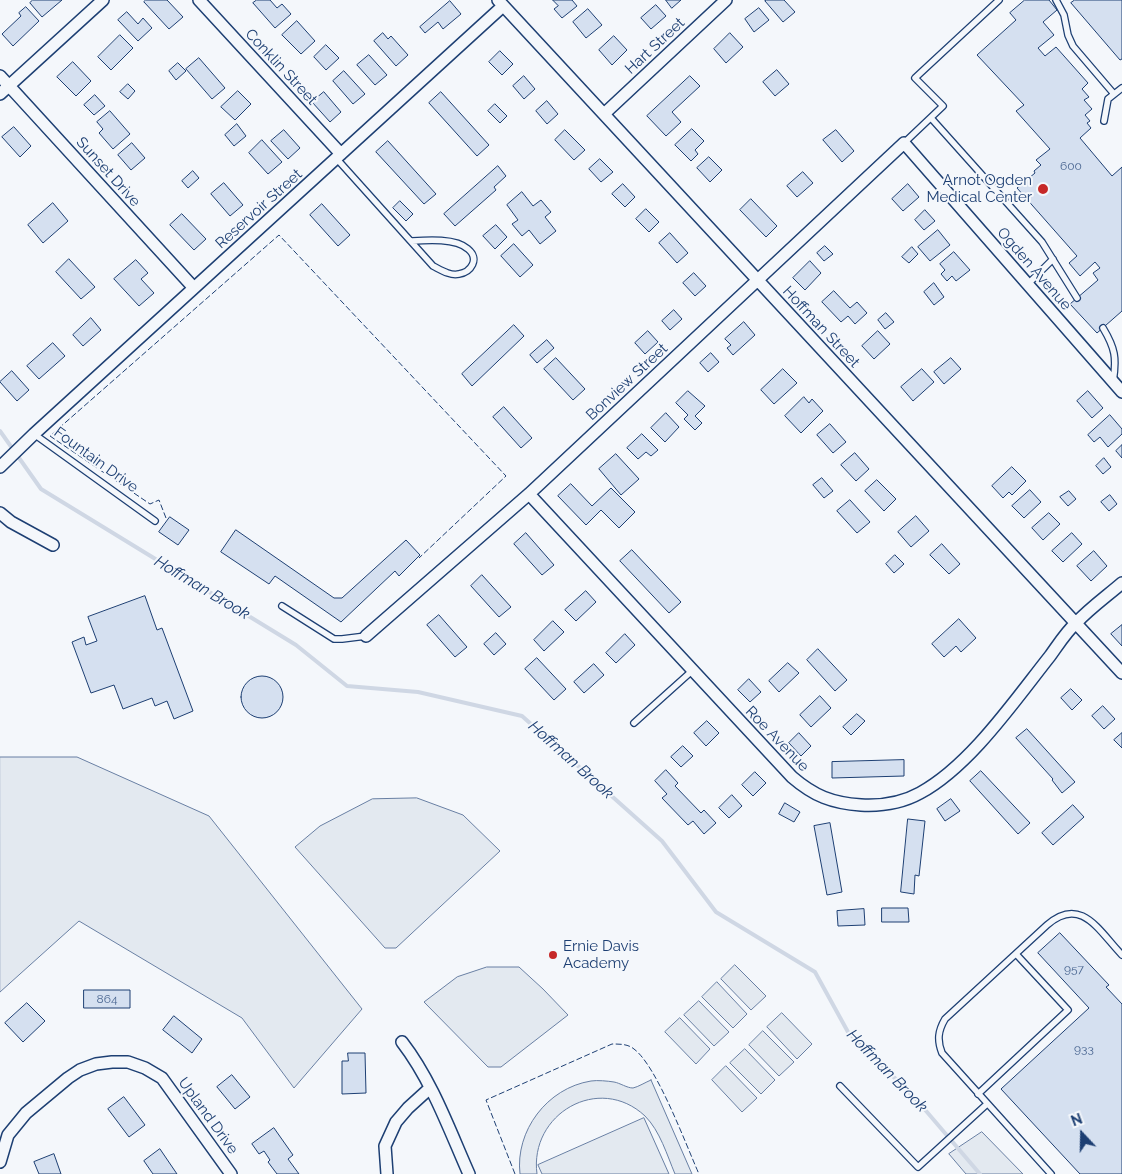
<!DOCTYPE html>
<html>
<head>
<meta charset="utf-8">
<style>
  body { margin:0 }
  #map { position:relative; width:1122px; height:1174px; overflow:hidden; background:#f4f7fb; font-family:Raleway,sans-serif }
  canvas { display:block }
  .north { position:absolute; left:1057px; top:1109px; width:50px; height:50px; -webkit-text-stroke:4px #f4f7fb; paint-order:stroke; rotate:339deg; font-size:14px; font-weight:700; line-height:20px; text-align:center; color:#1d3f73 }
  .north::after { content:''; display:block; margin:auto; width:18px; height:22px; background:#1d3f73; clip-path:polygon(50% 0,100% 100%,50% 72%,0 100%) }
</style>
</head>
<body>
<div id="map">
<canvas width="1122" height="1174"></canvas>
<div class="north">N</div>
</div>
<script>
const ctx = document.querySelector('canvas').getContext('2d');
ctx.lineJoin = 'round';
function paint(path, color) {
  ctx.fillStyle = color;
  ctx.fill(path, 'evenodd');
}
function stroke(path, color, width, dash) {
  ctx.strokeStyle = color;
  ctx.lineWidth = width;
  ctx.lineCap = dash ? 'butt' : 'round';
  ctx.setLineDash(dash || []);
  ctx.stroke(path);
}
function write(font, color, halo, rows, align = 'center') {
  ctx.font = font + ' Raleway,sans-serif';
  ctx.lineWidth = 4;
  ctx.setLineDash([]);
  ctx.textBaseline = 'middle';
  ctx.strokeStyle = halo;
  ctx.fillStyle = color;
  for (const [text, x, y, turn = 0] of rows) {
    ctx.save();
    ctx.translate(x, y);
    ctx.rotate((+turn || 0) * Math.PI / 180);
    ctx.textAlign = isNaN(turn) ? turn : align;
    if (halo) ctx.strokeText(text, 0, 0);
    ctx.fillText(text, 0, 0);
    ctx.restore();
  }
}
const green = new Path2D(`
  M0 757H77L209 816 362 1009 294 1088 242 1018 79 921 0 992Z
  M417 798 463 815 500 851 396 948H385L295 847 320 826 372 799Z
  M735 965 766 996 751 1010 721 979Z
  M487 967H519L543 989 568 1015 501 1067H488L424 1002 457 977Z
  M717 982 747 1014 733 1028 702 997Z
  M699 1001 729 1032 714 1046 684 1015Z
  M782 1013 812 1044 797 1059 767 1027Z
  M680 1018 710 1049 696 1064 665 1032Z
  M763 1031 794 1062 779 1076 749 1045Z
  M745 1049 775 1080 761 1094 730 1063Z
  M726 1066 757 1098 742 1112 712 1080Z
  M651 1080 692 1174H675C667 1155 660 1131 645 1116 599 1073 529 1114 537 1174H520C515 1131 547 1088 591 1081 597 1080 608 1081 614 1082 620 1083 627 1088 633 1088 638 1087 646 1082 651 1080Z
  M644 1118 669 1174H542L538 1165Z
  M982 1132 1023 1174H966L949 1154Z`);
paint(green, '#e3e9f0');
stroke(green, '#687fa3', 1);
stroke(new Path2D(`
  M0 431 41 489 296 645 347 686 418 692 522 716 662 841 716 912 815 972 848 1032 915 1098 980 1174`), '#cfd7e4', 4);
const building = new Path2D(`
  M33 0H62L42 17 30 3Z
  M146 0H167L183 17 169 29 144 2Z
  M257 0H270L277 8 282 4 291 14 275 28 253 3Z
  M553 0H572L577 6 562 18 554 9 558 6Z
  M666 0H681L672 8Z
  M767 0H784L795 12 783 22 765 1Z
  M1025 0H1049L1057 10 1043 22 1054 35 1038 48 1045 56 1056 47 1088 83 1082 89 1089 97 1084 100 1092 109 1085 115 1090 121 1087 123 1091 128 1080 138 1112 176 1122 167V311L1097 333 1070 304 1098 280 1093 273 1100 268 1095 262 1080 276 1069 263 1077 256 1017 188 1035 173 1034 171 1041 165 1036 160 1050 149 1016 111 1024 105 977 55 1016 20 1010 13Z
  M1075 0H1122V59L1120 60 1071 3Z
  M450 1 461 14 443 29 438 22 425 33 420 27Z
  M656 5 666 16 651 29 641 18Z
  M26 7 39 21 13 46 2 34 21 16 19 13Z
  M759 8 769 20 754 32 745 19Z
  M588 9 602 25 586 38 573 22Z
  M127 12 138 24 143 18 152 28 138 41 118 20Z
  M297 21 315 41 301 54 282 35Z
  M383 33 388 39 391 36 408 55 396 66 374 41Z
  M730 33 743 47 726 63 714 49Z
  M120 35 133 48 111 70 98 57Z
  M614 36 627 50 612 65 599 50Z
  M326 45 339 58 326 70 314 57Z
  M500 51 513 64 502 75 489 62Z
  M369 55 387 75 375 85 357 65Z
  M199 58 225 88 212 99 186 69Z
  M73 62 91 81 76 96 57 77Z
  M178 63 186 71 176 80 169 71Z
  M777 70 789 84 775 96 763 82Z
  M344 71 365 94 353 104 333 81Z
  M524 76 535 89 524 99 513 86Z
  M690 76 700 86 672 112 681 122 666 136 647 116Z
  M128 84 135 91 128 99 120 92Z
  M238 91 251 104 235 120 221 107Z
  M324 92 341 112 330 122 312 102Z
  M441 92 489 145 477 156 429 103Z
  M95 95 105 106 94 115 84 105Z
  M547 101 558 114 547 124 536 111Z
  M495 104 507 116 500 123 488 111Z
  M110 111 130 134 113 149 99 133 103 129 97 122Z
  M237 124 246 136 234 146 225 135Z
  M14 127 31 146 20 157 2 137Z
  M692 129 704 141 695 150 698 154 691 161 675 145Z
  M284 130 300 148 288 159 271 141Z
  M565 130 585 150 574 160 555 140Z
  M836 130 854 151 842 162 823 140Z
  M262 140 282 162 268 174 249 153Z
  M388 141 436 194 424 204 376 152Z
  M132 143 145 158 131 170 118 155Z
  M709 157 722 170 710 182 697 168Z
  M600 159 613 172 601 182 589 169Z
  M498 166 506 176 494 187 496 190 455 226 444 214Z
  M193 171 199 178 188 188 182 181Z
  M803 172 813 183 797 197 787 186Z
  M224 183 243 205 230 216 211 194Z
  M623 184 635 197 625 207 612 194Z
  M908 184 919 197 903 211 892 199Z
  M522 192 533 206 541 200 551 212 545 217 556 231 540 244 529 230 522 236 512 224 518 220 507 205Z
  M751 199 777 226 766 237 740 210Z
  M400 201 413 214 406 221 393 208Z
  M53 203 68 221 43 243 28 225Z
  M322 204 350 235 338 246 310 215Z
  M646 209 659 222 649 232 636 219Z
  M925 210 935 221 924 230 915 220Z
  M182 214 206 239 194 250 170 225Z
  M496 225 507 237 495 249 483 236Z
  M938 230 950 245 930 261 918 247Z
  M670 233 688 253 677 263 659 243Z
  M514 244 533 265 520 277 501 256Z
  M825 246 833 254 824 261 817 253Z
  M912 247 918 254 909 263 902 257Z
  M954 252 970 270 956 281 952 276 947 281 941 274 945 270 940 264Z
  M69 259 95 287 81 299 56 272Z
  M136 260 148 273 141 279 154 293 139 306 114 279Z
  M810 261 821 273 805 290 793 278Z
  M694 273 706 286 695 296 683 283Z
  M934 283 944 297 934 305 924 292Z
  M834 291 850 308 857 302 867 313 855 324 848 316 841 322 822 302Z
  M674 310 682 319 670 330 662 321Z
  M886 313 894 322 885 329 878 320Z
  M91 318 101 330 83 346 73 335Z
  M744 322 755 335 733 355 727 348 731 345 725 339Z
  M514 325 524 336 472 386 462 374Z
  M648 331 658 342 645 354 635 343Z
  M878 331 890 344 874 359 862 346Z
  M547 340 554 348 537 363 530 355Z
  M53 343 65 356 39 379 27 366Z
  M711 353 719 362 708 372 700 363Z
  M556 358 585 389 573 400 544 369Z
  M951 358 961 369 944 384 934 372Z
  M783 369 797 383 774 404 761 390Z
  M922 369 934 382 913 401 901 387Z
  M12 371 29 390 17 401 0 382Z
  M688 391 705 406 695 416 702 423 695 430 684 419 688 415 676 403Z
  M1088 391 1103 408 1092 418 1077 401Z
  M804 397 809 403 812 399 823 411 801 433 785 416Z
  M504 407 532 438 521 448 493 417Z
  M666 413 679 427 665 442 651 428Z
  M1110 415 1122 429V434L1108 447 1100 437 1094 442 1088 435Z
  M830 424 846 442 833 453 817 435Z
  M642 434 658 450 651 456 646 452 638 459 627 448Z
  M1122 445V458L1116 451Z
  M855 453 869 469 856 481 841 465Z
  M616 454 639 479 621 495 599 469Z
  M1104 458 1111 467 1103 474 1096 466Z
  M1012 467 1026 481 1012 495 1009 492 1003 498 992 486Z
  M822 478 833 491 824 498 813 485Z
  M877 480 896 499 884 511 865 491Z
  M571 484 592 506 611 488 635 512 619 528 601 510 586 525 558 496Z
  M1030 490 1041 502 1024 518 1012 506Z
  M1069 491 1076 499 1068 506 1060 497Z
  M1110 495 1117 504 1109 511 1101 502Z
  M850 500 870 522 857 533 837 511Z
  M1049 513 1060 524 1043 540 1032 528Z
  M916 516 929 531 911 547 898 532Z
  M170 517 189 530 178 545 159 532Z
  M236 530 334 598H342L406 540 420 555 399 576 395 571 341 622 275 576 269 584 221 552Z
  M526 533 554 565 542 575 514 544Z
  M1072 533 1082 544 1063 562 1052 551Z
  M942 544 960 564 949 574 930 555Z
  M632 550 681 602 669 613 620 561Z
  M1094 551 1107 566 1091 581 1077 566Z
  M895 555 904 564 894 573 886 564Z
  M482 575 511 607 499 617 471 586Z
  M586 591 596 602 576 621 565 610Z
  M145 596 157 630 162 628 193 711 174 719 167 701 155 706 152 698 123 709 114 685 91 693 72 642 84 637 86 645 97 641 88 617Z
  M439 615 467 647 455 657 427 625Z
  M959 619 976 638 961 652 956 646 944 657 932 644Z
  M553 621 564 632 544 651 534 640Z
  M1122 625V646L1111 634Z
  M496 633 506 644 494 655 484 644Z
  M625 634 635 645 616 663 606 653Z
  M818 649 847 680 835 691 807 660Z
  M537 658 566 689 554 700 525 669Z
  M788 663 799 673 779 692 769 681Z
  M594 664 604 675 584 693 574 682Z
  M241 697a21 21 0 1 1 42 0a21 21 0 1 1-42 0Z
  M749 679 761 692 750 702 738 690Z
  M1071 689 1082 700 1072 710 1061 698Z
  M820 696 831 708 811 727 800 715Z
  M1103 706 1115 719 1104 729 1092 716Z
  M857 714 865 721 851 735 843 727Z
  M707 721 719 733 706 746 694 733Z
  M1027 729 1075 782 1062 793 1052 780 1053 779 1016 738Z
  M799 733 811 746 801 756 789 743Z
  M1122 733V748L1114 740Z
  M683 746 693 756 681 767 671 757Z
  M904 760V776L832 778V762Z
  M666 770 678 783 675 786 701 813 704 810 716 823 704 834 693 821 688 825 662 798 667 794 655 781Z
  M981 771 1030 823 1018 834 970 781Z
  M755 772 766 783 753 796 742 785Z
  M732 795 742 806 729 818 719 808Z
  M951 799 960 811 945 821 937 809Z
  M785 803 800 812 794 822 779 814Z
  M1073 805 1084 817 1053 845 1042 833Z
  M908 819 925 821 919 876 915 875 914 894 901 892Z
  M830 823 842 892 827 895 814 826Z
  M882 908H908L909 922H882Z
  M864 909 865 925 838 926 837 911Z
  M1060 933 1109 985 1106 987 1122 1004V1174H1080L1001 1089 1089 1008 1038 953Z
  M84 990H130V1008H84Z
  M27 1003 45 1021 23 1042 5 1023Z
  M174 1016 202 1039 192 1053 163 1030Z
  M348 1053H365L366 1093 342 1094V1061H348Z
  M232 1075 250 1097 235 1109 217 1087Z
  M124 1097 145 1125 129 1137 108 1109Z
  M274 1128 293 1155 288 1159 299 1174H277L268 1162 270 1160 264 1151 259 1154 252 1144Z
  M160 1149 177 1174H153L144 1161Z
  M54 1154 61 1174H39L34 1162Z`);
paint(building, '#d5e0f0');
stroke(building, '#1d3f73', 1);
const lane = new Path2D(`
  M1056 0 1064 15 1068 35 1073 46 1114 94
  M931 118 1042 242 1077 298
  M1104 121 1108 99 1122 88
  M904 143 943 106 915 78 999 0
  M336 158 433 266C441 270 450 276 459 274 471 272 480 259 468 249 456 238 427 240 412 241
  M1028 284 1053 259
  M1103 328C1115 348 1117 358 1113 382
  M34 434 155 521
  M282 606 334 639H342L366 636
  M634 723 693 670
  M840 1086 918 1167 987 1104
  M978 1094 1068 1010 1016 954
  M1051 1174 942 1053C937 1040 938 1031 945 1019L1047 925C1081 895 1099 931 1122 955`);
const street = new Path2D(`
  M199 0 341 154
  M498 0 1122 673
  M0 76 194 288
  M0 94 103 0
  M604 114 726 0
  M0 467 34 434 503 6
  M529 494 792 777C814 796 832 803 861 805 880 806 902 803 920 793 970 766 1015 700 1050 656 1058 645 1066 632 1076 623 1090 608 1107 596 1122 583
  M0 513 11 522 53 545
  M366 636 529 494 904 143 1122 392
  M402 1042C432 1081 449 1129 469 1174
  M0 1162 8 1135 26 1113 68 1078 80 1070 96 1064 112 1062H128L145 1068 162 1078 231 1174
  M387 1174 385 1146 396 1122 408 1108 430 1088`);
stroke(lane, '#1d3f73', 8);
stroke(street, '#1d3f73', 14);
stroke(lane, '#f4f7fb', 5.5);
stroke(street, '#f4f7fb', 11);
stroke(new Path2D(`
  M166 518 159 500 150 504 50 436 279 235 506 476 419 558
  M515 1174 486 1100 612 1044C620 1044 628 1044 634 1049 657 1066 686 1145 699 1174`), '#1d3f73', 1, [6, 2.5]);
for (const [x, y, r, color] of [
  [1043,189,6,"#c62828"],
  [553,955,5,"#c62828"]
]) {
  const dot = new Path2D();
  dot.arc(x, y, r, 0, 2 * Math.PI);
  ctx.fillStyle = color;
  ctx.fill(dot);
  stroke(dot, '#f4f7fb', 2);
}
write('12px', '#4b6792', null, [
  ["600",1071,166],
  ["957",1074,969],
  ["864",107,999],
  ["933",1084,1049]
]);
write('15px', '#1d3f73', '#f4f7fb', [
  ["Hart Street",655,46,-43],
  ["Conklin Street",281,67,47],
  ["Sunset Drive",108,172,48],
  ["Reservoir Street",259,209,-42],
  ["Ogden Avenue",1034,269,49],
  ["Hoffman Street",821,327,47],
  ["Bonview Street",627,382,-43],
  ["Fountain Drive",96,460,36],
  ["Roe Avenue",777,739,46],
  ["Upland Drive",208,1116,54]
]);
write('15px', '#1d3f73', '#f4f7fb', [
  ["Arnot Ogden",1032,180],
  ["Medical Center",1032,197],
  ["Ernie Davis",563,946,"left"],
  ["Academy",563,963,"left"]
], 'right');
write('italic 16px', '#1d3f73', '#f4f7fb', [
  ["Hoffman Brook",202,588,31],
  ["Hoffman Brook",571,760,42],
  ["Hoffman Brook",887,1071,46]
]);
</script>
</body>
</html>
